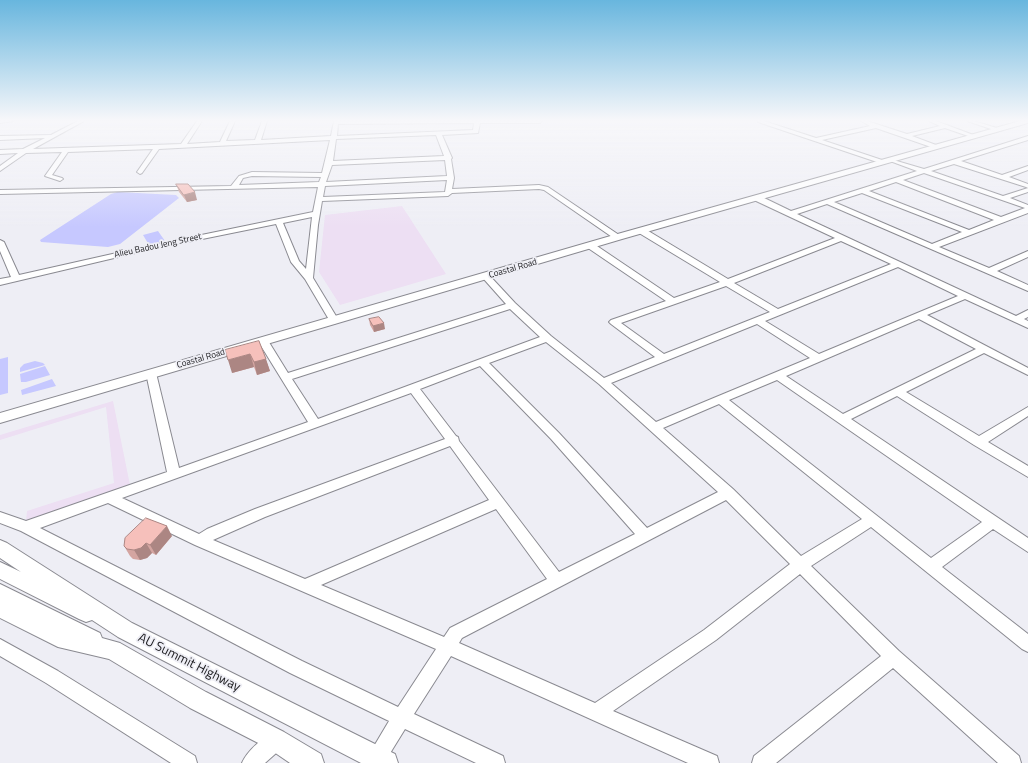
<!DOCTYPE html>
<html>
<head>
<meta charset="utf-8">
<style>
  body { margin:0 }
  canvas { display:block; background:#eeeef5 }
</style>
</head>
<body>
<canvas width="1028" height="763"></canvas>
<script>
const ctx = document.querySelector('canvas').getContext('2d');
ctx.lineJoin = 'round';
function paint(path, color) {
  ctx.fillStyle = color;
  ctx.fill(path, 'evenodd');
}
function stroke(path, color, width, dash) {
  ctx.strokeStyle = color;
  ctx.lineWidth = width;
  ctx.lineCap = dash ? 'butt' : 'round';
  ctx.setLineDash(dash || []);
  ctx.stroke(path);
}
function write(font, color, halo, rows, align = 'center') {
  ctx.font = font + ' "Titillium Web",sans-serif';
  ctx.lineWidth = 3.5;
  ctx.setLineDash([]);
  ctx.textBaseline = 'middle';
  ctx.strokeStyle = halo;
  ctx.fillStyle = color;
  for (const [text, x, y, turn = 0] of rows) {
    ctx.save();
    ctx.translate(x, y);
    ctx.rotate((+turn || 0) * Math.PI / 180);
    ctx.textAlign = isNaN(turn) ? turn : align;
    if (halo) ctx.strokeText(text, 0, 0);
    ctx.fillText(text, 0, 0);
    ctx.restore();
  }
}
paint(new Path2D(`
  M402 206 446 274 340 305 319 272 325 215Z
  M113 401 130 485 26 521 27 511 114 483 106 407 0 440V435Z`), '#eddff3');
paint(new Path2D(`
  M118 192 176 195 179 198 120 244 108 247 41 242 40 240 111 194Z
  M158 231 165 241 149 245 143 235Z
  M8 357V393L0 395V359Z
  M35 361 43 363 45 365 20 372V368L24 364Z
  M45 366 50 375 26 382H21L20 374Z
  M52 379 56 386 22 395 21 390Z`), '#c6c8ff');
const minor = new Path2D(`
  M0 121H14L0 123Z
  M78 121H84L33 149 181 144 197 121H202L187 144 220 142 230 121H235L226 141 255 140 262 121H267L261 140 331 136 334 121H542L540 123H480L478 133 442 135 452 158 451 159 454 178 452 189 539 185 548 187 622 237 615 239 544 190 539 189 452 193 448 196 322 201 318 225 313 278 339 321 334 324 331 323 305 279 291 262 276 224 148 250 0 285V279L11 277 0 251V240L4 242 19 275 148 246 313 212 318 187 0 194V190L231 186 239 176 252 172 322 173 330 140 159 149 142 173 140 174 137 172 153 149 68 152 52 175 62 178 63 179 60 181 45 176 62 152 26 153 0 171V166L18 153 0 154V150L23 149 45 138 0 140V136L51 135ZM474 123 473 130 337 136 338 124ZM436 135 444 156 333 161 336 139ZM445 160 447 176 326 182 332 165ZM252 176 321 177 319 182 239 185 243 178ZM447 180 445 192 323 197 325 186ZM312 217 306 269 299 261 283 223Z
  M758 121H764L816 138 870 126 861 121H867L907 134 940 126 929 121H936L976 136 971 137 945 128 912 136 936 145 937 146 934 148 876 128 822 140 885 161 886 162 883 164 758 122Z
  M967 121H974L1000 129 997 131Z
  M1028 136V140L961 161 1002 175 1028 166V170L1009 177 1028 184V192L1010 198 1028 205V213L939 247 989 268 1028 251V257L997 271 1028 285V291L827 204 797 214 1016 316 1028 310V317L1024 319 1028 321V328L965 299 927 315 1028 368V375L984 353 906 392 979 436 1028 407V416L988 442 1028 466V477L974 445 897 396 851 419 1028 538V552L993 529 942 567 1028 634V652L1022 649 871 527 811 566 899 651 1019 756 1021 763H998L893 668 776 763H752L754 756 881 656 800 574 716 640 613 711 717 756 719 763H688L451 656 414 714 503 756 505 763H476L405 729 384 763H369L367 758 389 721 290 673 21 531 0 523V512L26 521 167 472 146 373 147 371 151 370 156 373 179 468 308 422 258 341 259 339H267L288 373 506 304 482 277 486 274 489 275 515 303 551 336 604 378 655 357 611 324 609 322 611 320 666 301 588 248V244H594L674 298 720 282 639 233V229H645L728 279 835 238 754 200V196H760L791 211 917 171 890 161V159L924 169ZM954 164 1026 187 1028 188 1003 196 931 171ZM924 173 1025 208 1001 217 903 180ZM896 182 994 220 969 230 869 191ZM862 193 962 232 932 244 834 202ZM841 241 891 264 778 309 734 283ZM898 267 958 296 819 354 765 321ZM726 286 770 312 664 354 621 323ZM510 309 540 337 318 419 292 379ZM919 319 976 349 843 414 786 376ZM757 324 810 358 656 422 611 383ZM546 342 599 384 718 492 647 528 559 433 489 363ZM480 366 551 439 635 534 559 572 459 441 458 437 456 436 420 389ZM777 380 982 522 931 558 729 400ZM411 393 445 439 255 509 207 529 199 534 122 498ZM719 404 862 519 801 556 733 489 663 428ZM450 446 489 500 305 579 213 540 265 517ZM726 500 790 564 704 630 595 703 459 643 462 638ZM108 503 195 545 436 649 398 707 302 661 40 528ZM496 509 547 579 450 628 444 637 321 585Z
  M0 639 58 671 195 756 197 763H171L46 683 0 656Z
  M276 731 283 733 285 740 283 747 265 763H242C247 751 264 736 276 731Z`);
const major = new Path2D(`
  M1020 121H1028V123L622 239 0 423V413L614 235Z
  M0 540 7 543 132 623 395 754 398 763H361L118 637 92 620 86 622 79 619 0 579V562L21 572 0 558Z
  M0 584 100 633 102 638 120 643 206 692 284 732 321 754 324 763H290L268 748 190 708 109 659 58 647 0 618Z`);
stroke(minor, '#8a8a91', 2);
stroke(major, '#8a8a91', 2);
paint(minor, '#fff');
paint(major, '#fff');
paint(new Path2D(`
  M176 184 197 200 187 202 179 192Z
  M369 319 385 329 374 332 370 325Z
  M259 341 270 371 257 375 254 367 232 373Z
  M172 536 156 555 152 553 147 558 140 560 133 559 130 556 124 546Z`), '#d4a5a1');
paint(new Path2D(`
  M195 192 197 200 187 202 184 195Z
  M384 323 385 329 374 332 373 326Z
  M250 354 254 367 232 373 228 360Z
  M266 359 270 371 257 375 254 362Z
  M167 526 172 536 156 555 150 545Z
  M146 543 152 553 147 558 140 560 134 550Z`), '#ac8683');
const building = new Path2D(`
  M176 184H188L195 192 184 195Z
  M379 317 384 323 373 326 369 319Z
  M259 341 266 359 254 362 250 354 228 360 225 350Z
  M146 518 167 526 150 545 146 543 141 548 134 550 127 549 124 546 125 538Z`);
paint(building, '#f6c0bb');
stroke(building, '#ac8683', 1);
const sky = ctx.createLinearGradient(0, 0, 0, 227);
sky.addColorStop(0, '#68b6de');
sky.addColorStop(0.53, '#f7f7fa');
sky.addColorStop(1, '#f7f7fa00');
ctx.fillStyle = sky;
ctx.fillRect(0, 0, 1028, 227);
write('9px', '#19191c', '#eeeef5', [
  ["Alieu Badou Jeng Street",158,246,-12],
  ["Coastal Road",513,269,-16],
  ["Coastal Road",201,359,-16]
]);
write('13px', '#19191c', '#eeeef5', [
  ["AU Summit Highway",189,663,27]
]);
</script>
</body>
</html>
